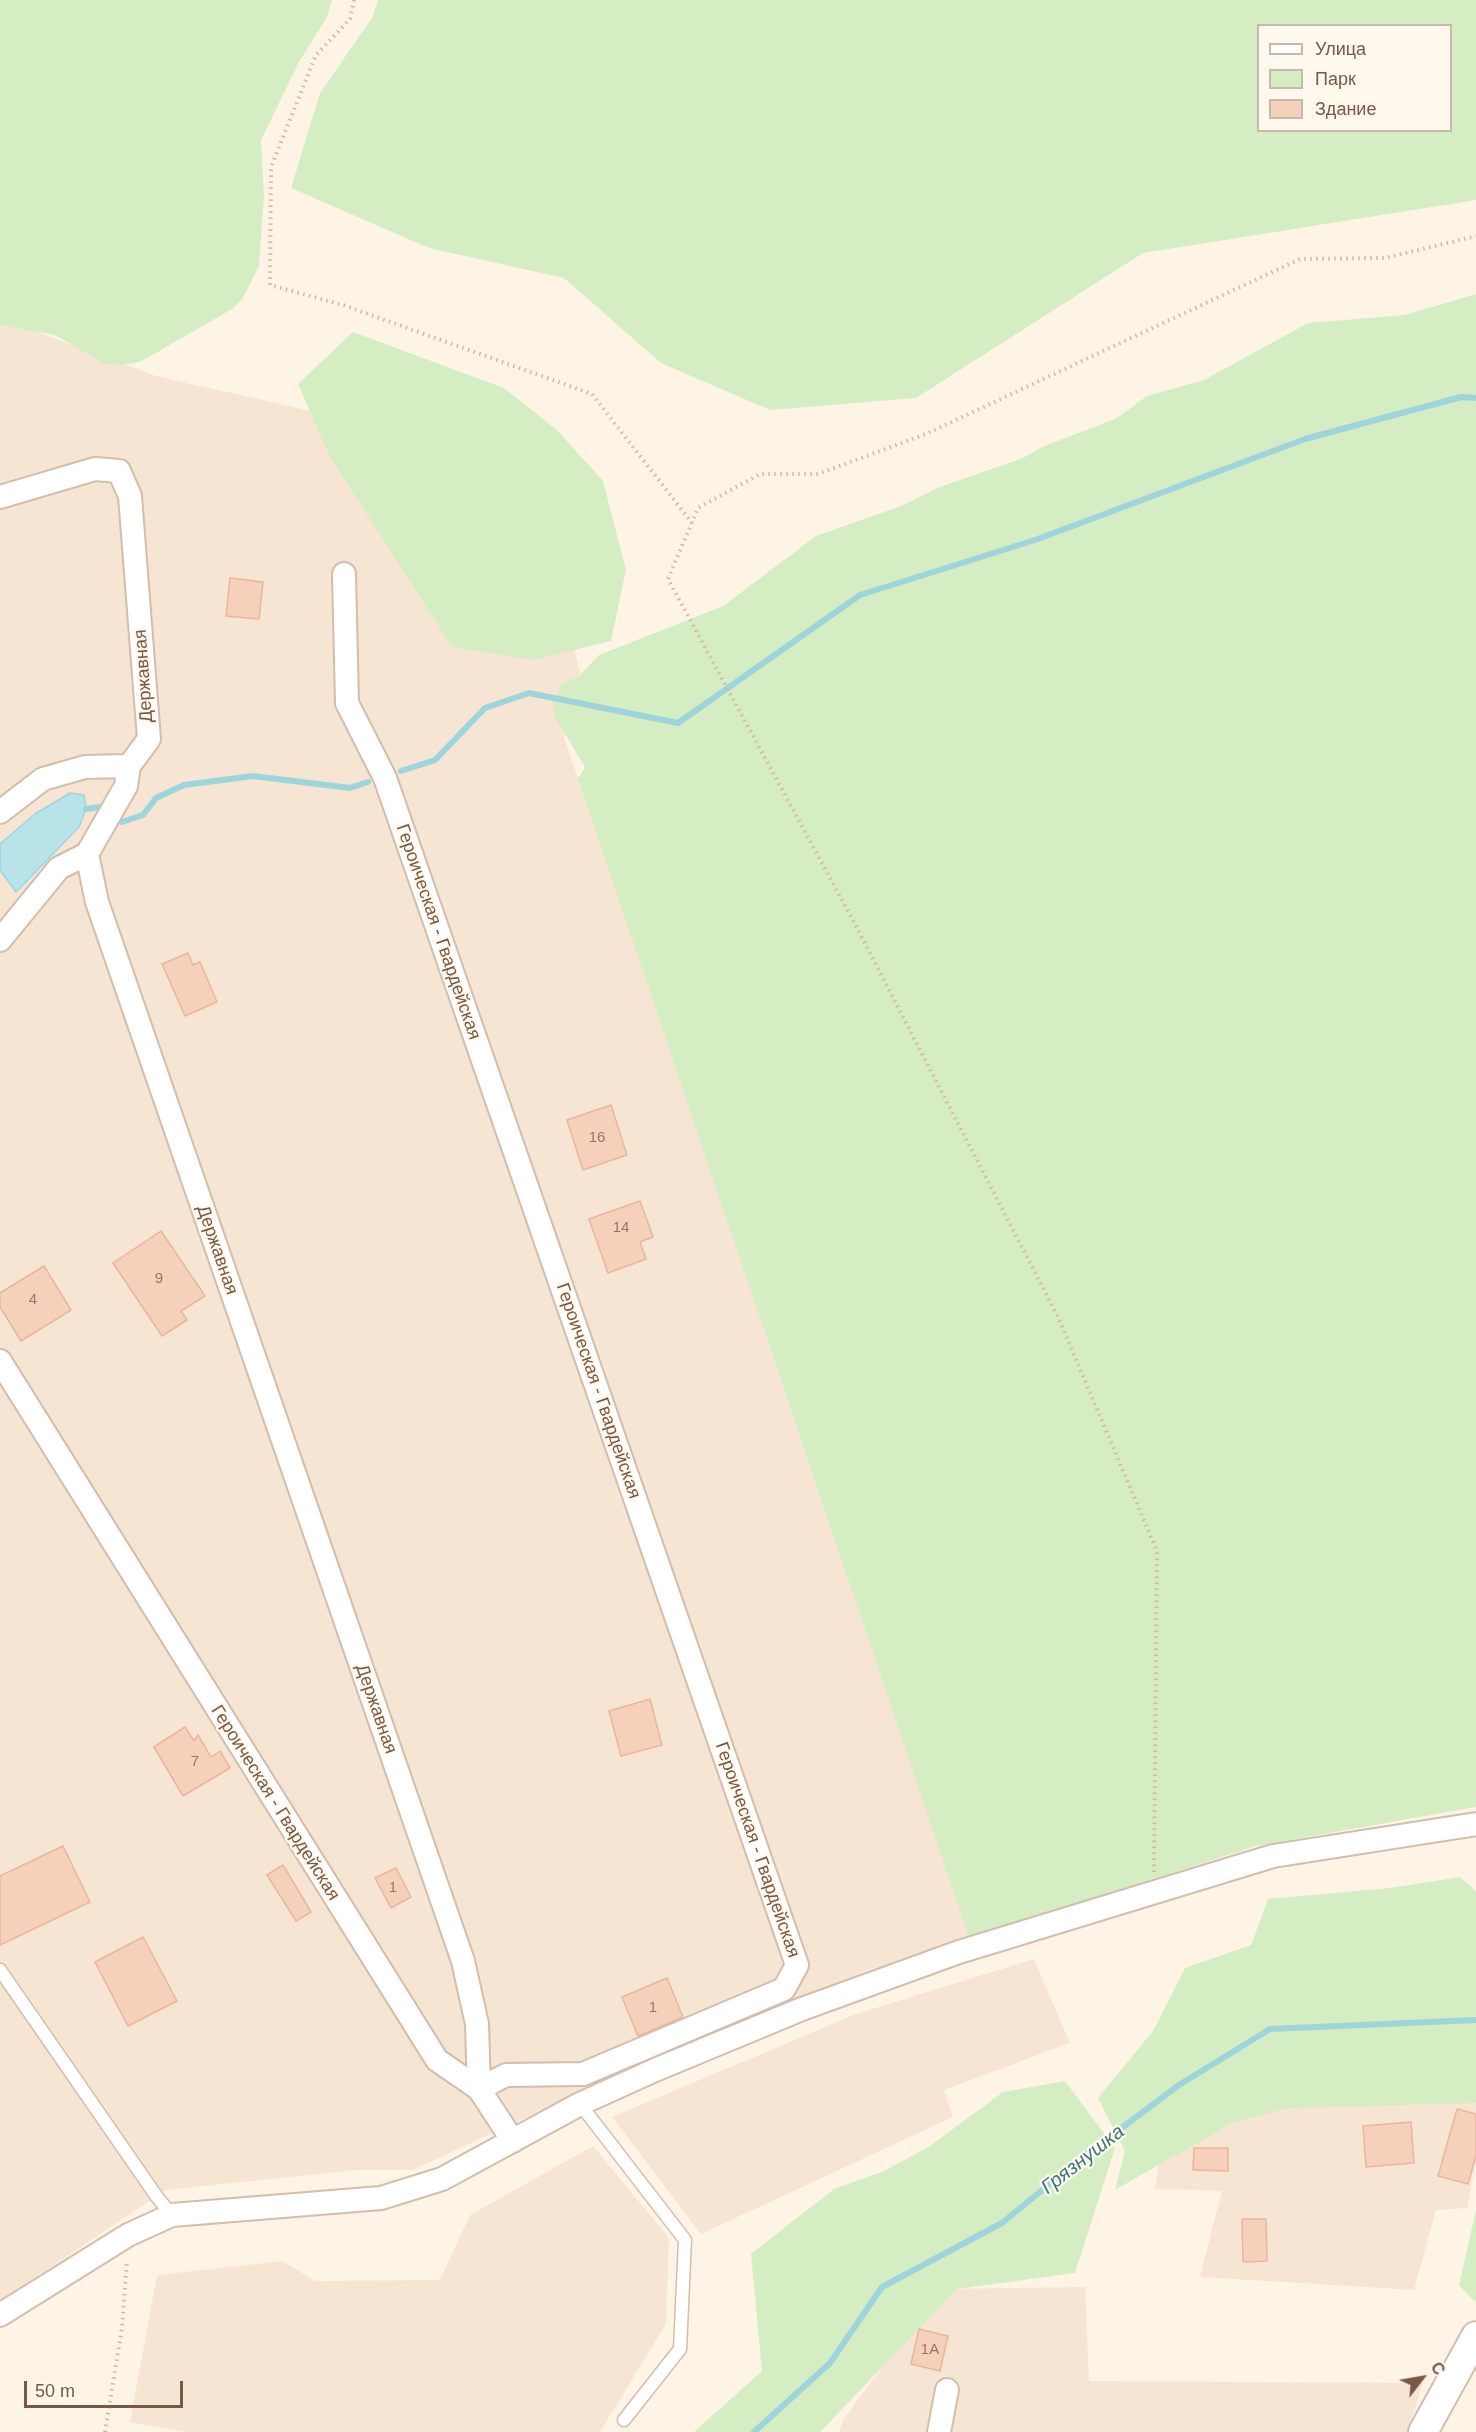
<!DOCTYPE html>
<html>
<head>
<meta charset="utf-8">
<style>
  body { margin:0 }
  #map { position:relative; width:1476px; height:2432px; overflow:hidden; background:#fef4e6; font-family:Arial,sans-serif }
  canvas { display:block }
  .legend { position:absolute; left:1257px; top:24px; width:195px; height:108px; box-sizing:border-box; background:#fff8ed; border:2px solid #c9b8ab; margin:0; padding:8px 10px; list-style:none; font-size:18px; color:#795848 }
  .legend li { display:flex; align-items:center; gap:12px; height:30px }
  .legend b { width:30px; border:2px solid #c9b8ab }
  .north { position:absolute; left:1392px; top:2348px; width:60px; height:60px; -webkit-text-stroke:4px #fff8ed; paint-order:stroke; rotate:59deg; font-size:16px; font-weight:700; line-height:24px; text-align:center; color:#795848 }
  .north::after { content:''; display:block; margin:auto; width:21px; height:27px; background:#795848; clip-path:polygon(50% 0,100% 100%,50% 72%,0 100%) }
  .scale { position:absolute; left:24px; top:2381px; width:159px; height:27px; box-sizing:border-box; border:3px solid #795848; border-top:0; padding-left:8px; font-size:18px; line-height:21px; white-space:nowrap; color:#795848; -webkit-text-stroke:4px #fff8ed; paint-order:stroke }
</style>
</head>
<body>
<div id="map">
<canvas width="1476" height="2432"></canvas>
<ul class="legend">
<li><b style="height:8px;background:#fff"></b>Улица</li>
<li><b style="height:16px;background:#d5edc3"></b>Парк</li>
<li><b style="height:16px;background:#f5d1bb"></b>Здание</li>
</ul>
<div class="north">С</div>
<div class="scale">50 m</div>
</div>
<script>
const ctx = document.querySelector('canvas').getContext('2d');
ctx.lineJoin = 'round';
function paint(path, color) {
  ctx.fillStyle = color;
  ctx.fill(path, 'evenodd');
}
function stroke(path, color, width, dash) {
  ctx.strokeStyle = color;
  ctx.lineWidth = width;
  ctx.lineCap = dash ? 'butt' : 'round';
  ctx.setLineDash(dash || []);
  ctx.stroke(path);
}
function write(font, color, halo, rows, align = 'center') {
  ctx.font = font + ' Arial,sans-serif';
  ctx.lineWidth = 4.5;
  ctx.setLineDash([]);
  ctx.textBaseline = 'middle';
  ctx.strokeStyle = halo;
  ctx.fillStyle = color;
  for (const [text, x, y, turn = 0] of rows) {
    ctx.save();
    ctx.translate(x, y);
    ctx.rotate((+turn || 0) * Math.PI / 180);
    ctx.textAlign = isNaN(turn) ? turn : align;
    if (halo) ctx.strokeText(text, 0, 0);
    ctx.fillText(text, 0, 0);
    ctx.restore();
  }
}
paint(new Path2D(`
  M0 318 156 376 311 411 514 407 580 672 564 737 969 1938 869 1970 596 2085 413 2170H357L166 2190 0 2301Z
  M1034 1959 1070 2043 944 2090 953 2117 701 2234 612 2117 856 2014Z
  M1476 2085V2161L1467 2208 1436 2210 1414 2290 1200 2277 1222 2191 1155 2189 1160 2156 1250 2105Z
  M593 2146 669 2238 666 2324 600 2432H187L130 2422 157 2275 283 2261 315 2281 440 2280 470 2215Z
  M1085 2287 1089 2381 1423 2383 1407 2432H839L843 2420 940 2289Z`), '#f6e5d3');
paint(new Path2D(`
  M0 0H332L327 17 299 62 261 140 264 195 259 266 243 298 232 309 156 353 139 362 121 365 105 364 55 335 0 325Z
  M378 0H1476V200L1143 253 916 398 770 410 661 363 564 278 429 248 291 188 320 93 372 18ZM1258 26H1450V130H1258Z
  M1476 294V1807L1256 1846 969 1938 578 779 585 767 556 719 552 701 562 684 579 676 599 655 723 606 816 536 901 506 937 488 1023 458 1042 447 1117 418 1147 396 1204 380 1308 323 1405 315Z
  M353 332 504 388 557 430 603 481 626 570 611 641 533 660 452 647 329 455 298 384Z
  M1460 1877 1476 1891V2103L1288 2108 1234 2122 1115 2190 1125 2151 1098 2098 1153 2031 1185 1968 1251 1945 1268 1899 1390 1888Z
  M1065 2081 1115 2148 1075 2273 957 2289 820 2432H694L762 2371 751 2254 834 2189 884 2171 930 2146 1003 2092Z
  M1476 2210V2300L1475 2302 1459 2285Z`), '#d5edc3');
const water = new Path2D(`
  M70 793 84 795 86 809 79 827 16 892 0 870V844L35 814Z`);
paint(water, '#b8e3e9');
stroke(water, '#9ed4dc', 1.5);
stroke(new Path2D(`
  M401 771 435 760 485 708 529 693 678 723 860 595 1035 540 1305 439 1461 397 1476 398
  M86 809 100 807
  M122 822 143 815 156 798 184 785 253 776 350 788 368 782
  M754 2432 830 2363 882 2287 1002 2223 1079 2160 1179 2085 1270 2029 1476 2020`), '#9ed4dc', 6);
const building = new Path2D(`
  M230 578 263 582 259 619 226 616Z
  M188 953 193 965 200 962 217 1002 185 1016 162 964Z
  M611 1105 627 1155 583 1170 567 1120Z
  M640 1201 653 1237 640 1242 646 1259 608 1273 589 1219Z
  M161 1231 205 1296 181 1311 187 1320 162 1336 113 1263Z
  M44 1266 71 1310 21 1341 0 1307V1293Z
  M650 1699 662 1745 621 1756 609 1711Z
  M185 1727 194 1741 198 1735 211 1757 220 1751 230 1768 183 1796 154 1747Z
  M63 1846 90 1902 0 1945V1876Z
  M283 1865 311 1912 296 1921 267 1875Z
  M396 1868 411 1897 391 1908 375 1878Z
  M143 1937 177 2001 128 2026 95 1962Z
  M667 1978 683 2017 638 2036 622 1997Z
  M1457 2109 1476 2114V2156L1468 2184 1438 2176Z
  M1411 2122 1414 2163 1366 2167 1363 2126Z
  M1194 2148H1228V2171L1193 2170Z
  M1242 2219H1266L1267 2261 1243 2262Z
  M919 2329 948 2336 940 2371 911 2364Z`);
paint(building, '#f5d1bb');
stroke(building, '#e9b69b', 1.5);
const service = new Path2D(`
  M0 1970 157 2197 172 2215
  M580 2104 685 2240 680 2349 624 2420`);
const minor = new Path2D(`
  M0 497 95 469 119 471 130 496 149 739 129 766 126 786 87 854 97 902 463 1961 477 2024 479 2089 513 2141
  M0 812 43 779 85 767 129 766
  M0 940 59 868 87 854
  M0 1361 437 2060 479 2089 506 2075 583 2074 784 1989 797 1965 385 778 347 703 344 574
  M0 2315 128 2235 172 2215 381 2198 442 2179 580 2104 655 2070 802 2009 959 1952 1273 1856 1476 1824
  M939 2432 947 2390`);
const tertiary = new Path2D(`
  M1423 2432 1476 2336`);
stroke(service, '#d3bdad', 15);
stroke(minor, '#d3bdad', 26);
stroke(tertiary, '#d3bdad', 32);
stroke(new Path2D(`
  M354 0 350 19 316 55 271 167 270 285 343 305 592 394 692 523
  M1154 1872 1157 1551 1058 1317 856 926 668 579 698 508 760 474H818L926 434 1300 259 1385 258 1476 236
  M105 2432 122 2328 127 2260`), '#dab49e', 4, [1.5, 4.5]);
stroke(service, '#fff', 12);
stroke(minor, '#fff', 22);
stroke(tertiary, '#fff', 28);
write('15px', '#987665', null, [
  ["16",597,1138],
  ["14",621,1228],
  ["9",159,1279],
  ["4",33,1300],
  ["7",195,1762],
  ["1",393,1888],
  ["1",653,2008],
  ["1А",930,2350]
]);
write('18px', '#795848', '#fff8ed', [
  ["Державная",144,676,-94],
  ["Героическая - Гвардейская",438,932,71],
  ["Державная",217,1250,71],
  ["Героическая - Гвардейская",598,1391,71],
  ["Державная",376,1709,71],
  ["Героическая - Гвардейская",275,1803,58],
  ["Героическая - Гвардейская",757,1850,71]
]);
write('italic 20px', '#3b767f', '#fff8ed', [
  ["Грязнушка",1083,2160,-38]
]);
</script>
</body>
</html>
